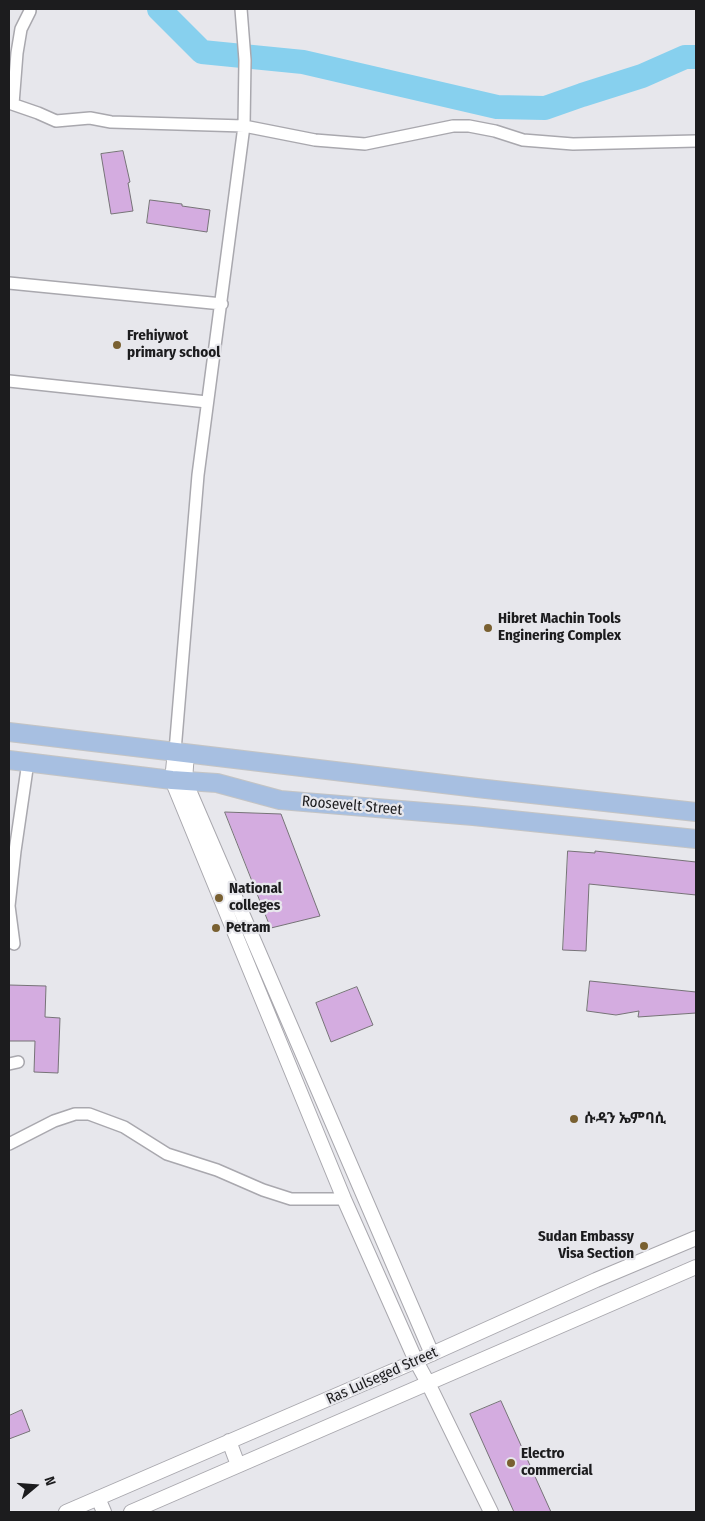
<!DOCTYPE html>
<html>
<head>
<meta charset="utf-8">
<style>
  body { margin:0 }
  #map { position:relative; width:705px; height:1521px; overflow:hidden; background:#e7e7ec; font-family:"Fira Sans Condensed",sans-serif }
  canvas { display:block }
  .frame { position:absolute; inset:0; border:10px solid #1c1c1e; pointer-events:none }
  .north { position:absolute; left:10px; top:1461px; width:50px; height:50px; -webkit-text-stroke:4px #e7e7ec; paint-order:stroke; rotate:72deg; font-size:14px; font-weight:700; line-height:20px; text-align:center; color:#1c1c1e }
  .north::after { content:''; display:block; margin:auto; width:18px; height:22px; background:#1c1c1e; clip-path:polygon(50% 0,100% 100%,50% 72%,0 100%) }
</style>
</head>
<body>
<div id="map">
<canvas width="705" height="1521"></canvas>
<div class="frame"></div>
<div class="north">N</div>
</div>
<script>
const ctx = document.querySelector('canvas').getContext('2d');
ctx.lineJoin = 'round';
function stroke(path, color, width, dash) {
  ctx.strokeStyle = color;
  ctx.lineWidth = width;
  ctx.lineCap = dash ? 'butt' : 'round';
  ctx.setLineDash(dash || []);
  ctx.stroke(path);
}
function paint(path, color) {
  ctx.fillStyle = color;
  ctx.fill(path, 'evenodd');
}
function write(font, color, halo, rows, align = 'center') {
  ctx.font = font + ' "Fira Sans Condensed","Noto Sans Ethiopic",sans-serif';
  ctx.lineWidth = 4.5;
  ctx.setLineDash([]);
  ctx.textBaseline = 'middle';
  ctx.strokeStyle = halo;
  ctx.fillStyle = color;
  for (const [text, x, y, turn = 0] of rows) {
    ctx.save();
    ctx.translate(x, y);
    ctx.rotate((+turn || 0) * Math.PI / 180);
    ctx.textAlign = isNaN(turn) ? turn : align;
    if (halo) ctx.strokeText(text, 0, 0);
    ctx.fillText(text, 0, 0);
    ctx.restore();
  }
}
stroke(new Path2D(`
  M159 9 202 52 303 62 497 107 545 108 582 95 642 76 685 57H696`), '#87d0ee', 24);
const building = new Path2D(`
  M123 151 130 182 128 183 133 211 111 214 101 154Z
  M150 200 182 204V206L210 210 207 232 147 223Z
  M225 812 281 814 320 916 271 928Z
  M568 851 595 853V851L696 862V895L589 884 586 951 563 950Z
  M590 981 696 992V1013L638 1017 639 1011 616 1015 587 1011Z
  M9 985 46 986 45 1017 60 1018 58 1073 34 1072 35 1041H9Z
  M357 987 373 1025 331 1042 316 1003Z
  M501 1401 551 1512H514L470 1414Z
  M22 1410 30 1431 9 1439V1416Z`);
paint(building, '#d4ace0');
stroke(building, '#767377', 1);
const minor = new Path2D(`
  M9 103 38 113 56 121 90 118 111 122 244 126 315 140 365 144 453 126H469L495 131 523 140 573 144 696 141
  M13 104 17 53 21 29 30 11
  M9 283 222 304
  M9 381 207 402
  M175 751 198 475 244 126 245 60 241 9
  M14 944 9 906 15 851 28 762
  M9 1064 18 1062
  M9 1144 54 1121 75 1114H89L124 1127 167 1154 217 1170 263 1190 291 1199H344`);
const tertiary = new Path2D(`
  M175 751 172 780 344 1199 416 1361 428 1383 491 1512
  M187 752 185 781 432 1354
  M229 1441 238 1465
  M98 1498 104 1512
  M66 1512 416 1361 596 1280 696 1238
  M131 1512 696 1267`);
const primary = new Path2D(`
  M9 732 477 788 696 812
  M9 760 172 780 217 783 280 800 473 816 696 839`);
stroke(minor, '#a9a8ae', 14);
stroke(tertiary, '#a9a8ae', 16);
stroke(primary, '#c4c4c4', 20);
stroke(minor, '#fff', 11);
stroke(tertiary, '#fff', 14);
stroke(primary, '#a7bfe1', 18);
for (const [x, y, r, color] of [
  [117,345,5,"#796031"],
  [488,628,5,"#796031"],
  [219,898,5,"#796031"],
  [216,928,5,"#796031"],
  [574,1119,5,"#796031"],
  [644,1246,5,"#796031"],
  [511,1463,5,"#796031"]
]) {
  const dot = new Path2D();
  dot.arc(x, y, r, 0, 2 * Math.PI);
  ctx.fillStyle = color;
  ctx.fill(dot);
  stroke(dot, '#e7e7ec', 2);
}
write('bold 15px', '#1c1c1e', '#e7e7ec', [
  ["Frehiywot",127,336],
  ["primary school",127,353],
  ["Hibret Machin Tools",498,619],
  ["Enginering Complex",498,636],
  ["National",229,889],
  ["colleges",229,906],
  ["Petram",226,928],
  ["ሱዳን ኤምባሲ",584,1119],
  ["Sudan Embassy",634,1237,"right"],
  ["Visa Section",634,1254,"right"],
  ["Electro",521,1454],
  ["commercial",521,1471]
], 'left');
write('15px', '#1c1c1e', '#e7e7ec', [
  ["Roosevelt Street",352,806,5],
  ["Ras Lulseged Street",382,1376,-24]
]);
</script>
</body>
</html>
